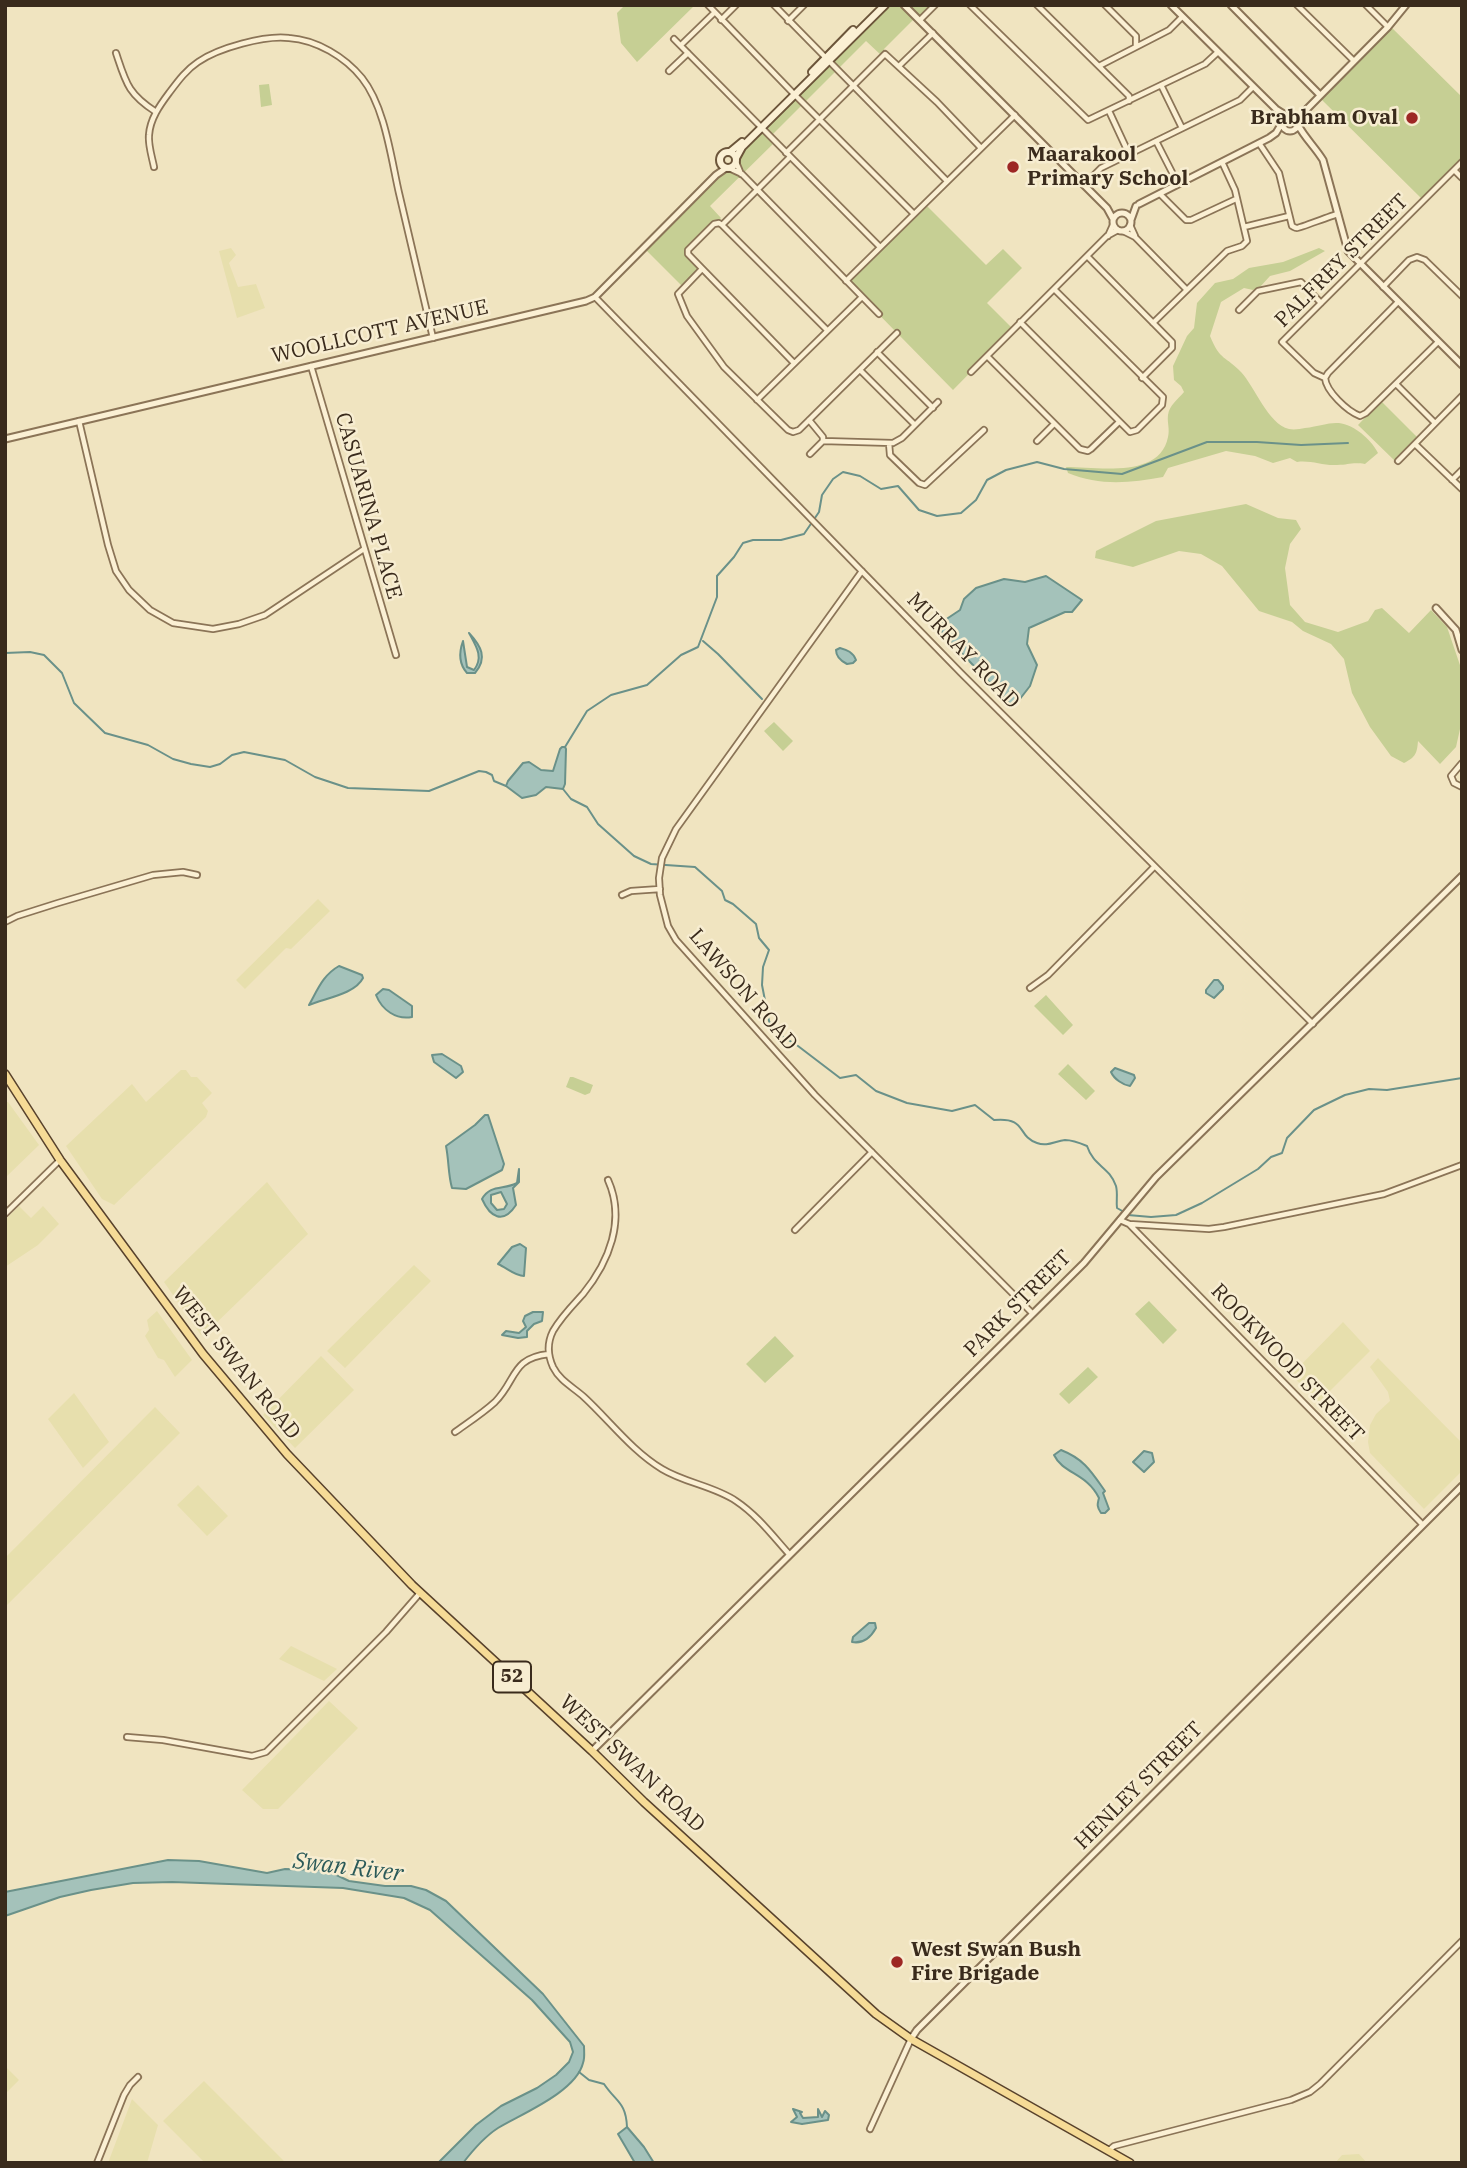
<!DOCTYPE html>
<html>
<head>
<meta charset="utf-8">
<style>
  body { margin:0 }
  #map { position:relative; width:1467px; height:2168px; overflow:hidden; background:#f0e4c0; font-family:"IBM Plex Serif",serif }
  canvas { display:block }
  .frame { position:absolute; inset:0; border:7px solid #3a2b1c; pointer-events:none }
</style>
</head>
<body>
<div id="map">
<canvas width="1467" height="2168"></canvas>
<div class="frame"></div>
</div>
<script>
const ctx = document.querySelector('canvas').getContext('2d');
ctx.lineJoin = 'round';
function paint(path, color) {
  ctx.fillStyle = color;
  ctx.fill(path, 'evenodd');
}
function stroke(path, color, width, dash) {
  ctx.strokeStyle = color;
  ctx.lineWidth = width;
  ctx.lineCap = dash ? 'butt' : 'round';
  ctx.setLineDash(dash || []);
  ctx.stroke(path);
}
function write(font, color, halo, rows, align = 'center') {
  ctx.font = font + ' "IBM Plex Serif",serif';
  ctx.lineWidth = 5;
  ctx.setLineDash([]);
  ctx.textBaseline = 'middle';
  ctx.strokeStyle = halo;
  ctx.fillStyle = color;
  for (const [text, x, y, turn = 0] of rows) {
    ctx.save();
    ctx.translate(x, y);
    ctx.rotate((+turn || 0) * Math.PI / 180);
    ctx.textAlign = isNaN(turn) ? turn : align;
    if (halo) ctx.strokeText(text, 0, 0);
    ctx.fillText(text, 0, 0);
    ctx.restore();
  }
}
paint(new Path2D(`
  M231 248 236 255 229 263 238 287 256 284 265 308 237 318 219 251Z
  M318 899 330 911 291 949 286 948 245 989 236 980Z
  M181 1070H186L191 1077H197L212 1093 202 1103 208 1111 206 1117 114 1205 102 1199 66 1146 132 1084 146 1102Z
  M5 1102H8L39 1145 5 1178Z
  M267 1182 308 1234 210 1329 209 1328 201 1335 164 1282Z
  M19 1206 31 1218 43 1206 59 1224 38 1245 5 1267V1220Z
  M414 1265 431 1281 345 1368 327 1351Z
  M157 1311 192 1360 175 1377 164 1360 158 1358 145 1336 149 1330 147 1320Z
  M1343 1322 1370 1351 1319 1402 1291 1375Z
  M321 1356 354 1390 295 1448 263 1415Z
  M1378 1358 1462 1443V1471L1424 1509 1370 1453 1368 1442 1370 1425 1376 1414 1390 1401 1388 1392 1370 1367Z
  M74 1393 109 1442 83 1468 48 1419Z
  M155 1407 180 1433 5 1607V1558Z
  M198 1485 228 1516 207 1536 177 1505Z
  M291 1646 337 1669 324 1681 279 1659Z
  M329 1701 358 1728 278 1809H263L242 1790Z
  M5 2066 19 2080 5 2094Z
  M204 2081 286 2163H205L163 2121Z
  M132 2099 158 2125 147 2163H108Z
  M1359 2154 1367 2163H1335L1342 2155Z`), '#e7dfad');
paint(new Path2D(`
  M625 5H695L637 62 621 43 617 13Z
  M885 5H935L920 20 916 17 884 49 885 54 882 56 866 41 771 136 776 141 710 206 721 218 688 250V254L701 270 683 287 644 248 716 175 733 166 741 149Z
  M1391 27 1462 97V158L1422 199 1321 99Z
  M269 84 272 105 261 107 259 85Z
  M925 204 986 265 1003 249 1022 268 987 303 1013 329 953 390 846 281Z
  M1319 248 1325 251 1290 271 1270 276 1260 287 1253 290 1244 288 1221 302 1210 336C1220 361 1226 356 1241 372 1255 387 1268 424 1289 429 1294 430 1300 429 1305 428 1329 425 1339 416 1361 433 1369 440 1373 444 1378 453L1365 464C1351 462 1349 465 1337 465 1323 466 1311 460 1297 462L1290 458 1273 463 1255 456 1226 451 1168 468 1163 477C1130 483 1099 486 1068 473L1066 467C1097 467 1160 479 1168 437 1170 429 1167 423 1168 415 1169 406 1178 399 1184 392L1181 386 1174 380 1173 366 1187 336 1194 328 1197 303 1215 283 1233 279 1249 268 1283 262Z
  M1381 401 1419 439 1396 462 1358 425Z
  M1246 504 1278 518 1296 520 1301 529 1290 544 1285 568 1290 605 1305 622 1338 632 1368 621 1375 610 1382 608 1409 633 1431 610 1447 627 1462 671V720L1456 747 1440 764 1418 741C1417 753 1416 757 1404 763L1391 756 1370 727 1352 693 1344 659 1331 644 1303 631 1292 622 1259 611 1222 566 1201 554 1179 551 1133 567 1095 558 1096 551 1156 521Z
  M774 722 793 741 783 751 764 731Z
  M1046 995 1073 1025 1063 1035 1034 1006Z
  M1068 1064 1095 1091 1086 1100 1058 1074Z
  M570 1077H573L593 1085 590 1093 585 1095 566 1087Z
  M1149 1301 1177 1330 1163 1344 1135 1314Z
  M775 1336 794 1356 765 1383 746 1364Z
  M1088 1367 1098 1377 1069 1404 1059 1394Z`), '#c6cf94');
const water = new Path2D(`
  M1046 576 1082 600 1072 612H1065L1029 628 1027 644 1037 665 1030 686 1016 704 1009 703 936 626 960 610 964 599 976 588 1004 579 1025 582Z
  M469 633C481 646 488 658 475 673H467C459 664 459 652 463 641L467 667 474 670C484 657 476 646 469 633Z
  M840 648C847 650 853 652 856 660L853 663 847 664C841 661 836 657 836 650Z
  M562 747H565L566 749 565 784 563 789 546 787 536 795 522 798 506 786 508 781 523 763 529 762 541 770 553 771 560 749Z
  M339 966 362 975 363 978C355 994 326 998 309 1005 318 989 323 975 339 966Z
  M1214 980H1218L1223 986V989L1214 998 1206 993V990Z
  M383 989 389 990 412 1006V1017C396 1020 382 1010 376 995Z
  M442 1054 461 1066 463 1072 456 1078 434 1062 432 1055Z
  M1115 1068 1134 1075 1135 1078 1130 1086C1123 1085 1114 1079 1111 1072Z
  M485 1115H488L504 1164 502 1170 466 1189 452 1188C448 1174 449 1161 446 1146L475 1125Z
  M519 1169V1182L513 1188 516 1205C503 1225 490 1217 482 1199 490 1184 504 1190 517 1183ZM501 1192 507 1204 504 1209 497 1210 491 1203V1195Z
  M520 1244 526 1248 524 1276C515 1276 507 1268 498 1264L512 1247Z
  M533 1312H543L542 1321 534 1324 527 1331V1337L518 1338 502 1335 506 1331 519 1333 526 1327 523 1321 525 1316Z
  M1061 1450C1084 1459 1091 1471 1105 1491L1103 1493 1109 1509 1105 1513H1101C1097 1507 1097 1505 1099 1498 1087 1473 1063 1474 1054 1455Z
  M1144 1451 1152 1453 1154 1462 1144 1472 1133 1462Z
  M869 1623H875L876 1628C871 1637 863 1644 852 1642L853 1637Z
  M168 1860 199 1861 267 1873 285 1869 326 1870 349 1881 385 1886H411L426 1890 446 1901 543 1994 584 2046C584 2052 585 2058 583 2063 576 2092 521 2114 498 2128 484 2137 473 2150 463 2163H438L476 2125 501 2106 537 2088 556 2075 569 2062 573 2052 570 2042 532 2000 430 1910 404 1898 343 1888 172 1882 133 1883 91 1890 60 1897 5 1916V1892Z
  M793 2109 802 2112 800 2113 803 2118 818 2117V2109L822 2117 825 2111 829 2115 828 2120 802 2124 791 2122 797 2117Z
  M627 2127 644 2147 654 2163H635L618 2134Z`);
paint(water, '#a4c2ba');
stroke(water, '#6a9189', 2);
stroke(new Path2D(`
  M703 641 718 654 762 699
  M5 653 30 652 44 655 62 673 74 703 105 733 148 745 173 759 191 764 210 767 220 764 232 755 244 752 285 760 315 777 348 788 429 791 479 771 486 772 492 775 494 781 506 786
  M565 747 587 711 611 695 647 685 681 655 698 647 717 597V576L734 557 743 543 753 540H781L804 534 819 512 822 495 833 479 843 472 860 476 881 489 898 486 919 510 937 516 961 513 976 500 987 480 1006 470 1037 462 1064 469 1122 474 1207 442H1257L1301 445 1348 443
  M563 789 571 799 587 807 598 824 634 856 651 864 695 867 722 891 725 900 733 904 756 924 759 938 769 950 763 967 762 985 769 1021 774 1031 798 1046 840 1078 856 1075 876 1091 907 1103 952 1111 975 1105 994 1120C1028 1117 1016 1136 1037 1143 1047 1147 1055 1141 1065 1140 1072 1140 1080 1143 1087 1146 1094 1167 1109 1166 1116 1186 1118 1194 1116 1200 1117 1208L1124 1212
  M1128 1215 1151 1217 1176 1215 1202 1203 1258 1169 1271 1157 1282 1153 1287 1138 1314 1110 1345 1095 1369 1089 1387 1090 1462 1078
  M579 2072 589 2080 604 2084C616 2102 626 2102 627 2127`), '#6a9189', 2);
const minor = new Path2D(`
  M708 5 792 92
  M774 5 826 58
  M970 5 1088 120 1205 64 1218 52
  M1037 5 1129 96V101
  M1105 5 1136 36V46
  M1297 5 1354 61
  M1366 5 1388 27
  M721 20 736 5
  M920 20 935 5
  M788 21 804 5
  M674 39 759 125
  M681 45 714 13
  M116 53C126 83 128 94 156 112
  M829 61 947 181
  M899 66 933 33
  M1099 66 1169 30 1182 17
  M669 71 688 53
  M1161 85 1182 128
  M795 95 914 214
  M1109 111 1129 154
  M762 128 880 247
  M1156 141 1178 184
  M1259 143 1279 173 1292 226C1294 227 1295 228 1297 228 1300 228 1330 216 1338 214
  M786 153 885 54 937 102 981 148
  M736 162 741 174
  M154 167C152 157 148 145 149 135 150 119 160 105 169 93 178 81 186 70 198 62 218 48 265 35 289 38 317 40 345 57 362 78 385 107 391 158 399 193 410 241 422 290 433 338
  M729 168 742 174 879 314
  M1454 170 1462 178
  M1084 185 1101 168 1240 100 1253 87
  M1160 194 1186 220H1191L1236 199
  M722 225 790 157
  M1130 225 1135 236
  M1244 227 1289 216
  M1123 231 1135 237 1187 290
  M1108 236 1113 225
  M1087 256 1172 342V348L1142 378
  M701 270 678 294 687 316 724 367 788 430 793 432 799 430 897 333
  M846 281 1015 115
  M1383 287 1409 260 1417 257 1425 260 1462 296
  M595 297 961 673 1313 1024
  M1398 302 1328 373 1325 378C1326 391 1347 411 1360 416L1366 413 1438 342
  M1239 310 1258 291 1301 282 1321 303
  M1020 322 1130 432 1137 430 1162 405 1163 397 1054 289
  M1153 323 1227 251 1242 246 1247 241 1235 190 1222 162
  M877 352 933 408
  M987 356 1080 449 1088 451 1091 449 1119 422
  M794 363 688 254V250L714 224 719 223 722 225 827 330
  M311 366 396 655
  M860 370 915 425
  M971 372 1107 236 1118 230
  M1325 378 1314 373 1282 342 1462 162
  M1396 384 1435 423
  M757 400 862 297
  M809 420 823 437V441L810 454
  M79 421 108 545 116 571 129 590 150 610 173 623 213 629 239 624 265 615 364 549
  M823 441 893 443 902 438 938 402
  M1037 441 1054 424
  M889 443 890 455 919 483 925 485 984 430
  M1415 444 1462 489
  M1398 461 1462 396
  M1452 480 1462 470
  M862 571 676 829 662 858 659 878 660 895 668 926 676 940 815 1095 1032 1313
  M1462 763 1451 776 1454 783 1462 787
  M622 895 631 891 660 889
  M5 922 17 916 58 903 153 875 183 872 197 875
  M1030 988 1048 975 1154 867
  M608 1180C626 1220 609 1262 583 1294 572 1306 561 1317 553 1331 547 1343 548 1356 553 1367 560 1381 573 1387 584 1397 609 1420 632 1451 662 1469 685 1483 714 1486 736 1501 757 1515 772 1535 789 1554
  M5 1214 60 1160
  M1120 1220 1129 1224 1209 1229 1224 1227 1384 1194 1462 1165
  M1129 1224 1422 1524
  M795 1230 872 1152
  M455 1432C469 1422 483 1413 495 1402 517 1380 511 1358 549 1354
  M127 1737 163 1740 252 1756 266 1752 386 1632 420 1593
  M870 2129 911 2039
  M1108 2151 1114 2146 1291 2100 1310 2092 1320 2084 1462 1941
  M97 2163 124 2095 130 2085 138 2077`);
const tertiary = new Path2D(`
  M904 5 1107 208 1113 219
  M1171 5 1276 109 1287 116
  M1231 5 1320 95
  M1282 123a8 8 0 1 1 16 0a8 8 0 1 1-16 0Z
  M1298 123 1307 109 1388 27 1406 5
  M1298 125C1305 138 1315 147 1323 160L1348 251 1462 365
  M1139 204 1269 138 1276 133 1282 123
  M1113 222a9 9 0 1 1 18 0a9 9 0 1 1-18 0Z
  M1131 220 1136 206
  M5 439 586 301 595 297 716 175 726 168
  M1436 608 1456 630 1462 650
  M592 1751 1084 1263 1156 1177 1462 876
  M911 2039 917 2030 1462 1486`);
const secondary = new Path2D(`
  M812 72 853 30
  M720 160a8 8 0 1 1 16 0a8 8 0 1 1-16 0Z
  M730 152 742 142
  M736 158 742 147 885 5`);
const primary = new Path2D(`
  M5 1074 60 1160 203 1354 287 1454 412 1585 592 1751 644 1802 876 2014 911 2039 1130 2163`);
stroke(minor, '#8b7457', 8);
stroke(tertiary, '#8b7457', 9);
stroke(secondary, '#6c553a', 10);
stroke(primary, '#58422c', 10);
stroke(minor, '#fbf0d4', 4.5);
stroke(tertiary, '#fbf0d4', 5);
stroke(secondary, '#fbf0d4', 6);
stroke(primary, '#f6db96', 7);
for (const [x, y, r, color] of [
  [1412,118,7,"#9d2724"],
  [1013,167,7,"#9d2724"],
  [897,1962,7,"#9d2724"]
]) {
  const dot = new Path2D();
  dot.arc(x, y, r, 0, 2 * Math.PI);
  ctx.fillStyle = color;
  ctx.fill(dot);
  stroke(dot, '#f7edd1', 2.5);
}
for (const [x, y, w] of [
  [512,1677,38]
]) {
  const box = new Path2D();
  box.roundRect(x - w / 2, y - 15.5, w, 31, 5);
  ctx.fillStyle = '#f7edd1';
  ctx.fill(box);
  stroke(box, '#3a2b1c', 2);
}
write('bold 19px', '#3a2b1c', null, [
  ["52",512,1677]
]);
write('bold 21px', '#3a2b1c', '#f7edd1', [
  ["Brabham Oval",1398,118,"right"],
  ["Maarakool",1027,155],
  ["Primary School",1027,179],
  ["West Swan Bush",911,1950],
  ["Fire Brigade",911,1974]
], 'left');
write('21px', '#3a2b1c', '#f7edd1', [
  ["PALFREY STREET",1342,261,-45],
  ["WOOLLCOTT AVENUE",380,332,-13],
  ["CASUARINA PLACE",368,506,74],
  ["MURRAY ROAD",963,651,46],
  ["LAWSON ROAD",743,990,49],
  ["PARK STREET",1018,1304,-45],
  ["WEST SWAN ROAD",236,1363,51],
  ["ROOKWOOD STREET",1287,1363,46],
  ["WEST SWAN ROAD",632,1764,43],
  ["HENLEY STREET",1139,1786,-45]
]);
write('italic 23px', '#2b5a59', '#f7edd1', [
  ["Swan River",348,1868,7]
]);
</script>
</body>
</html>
